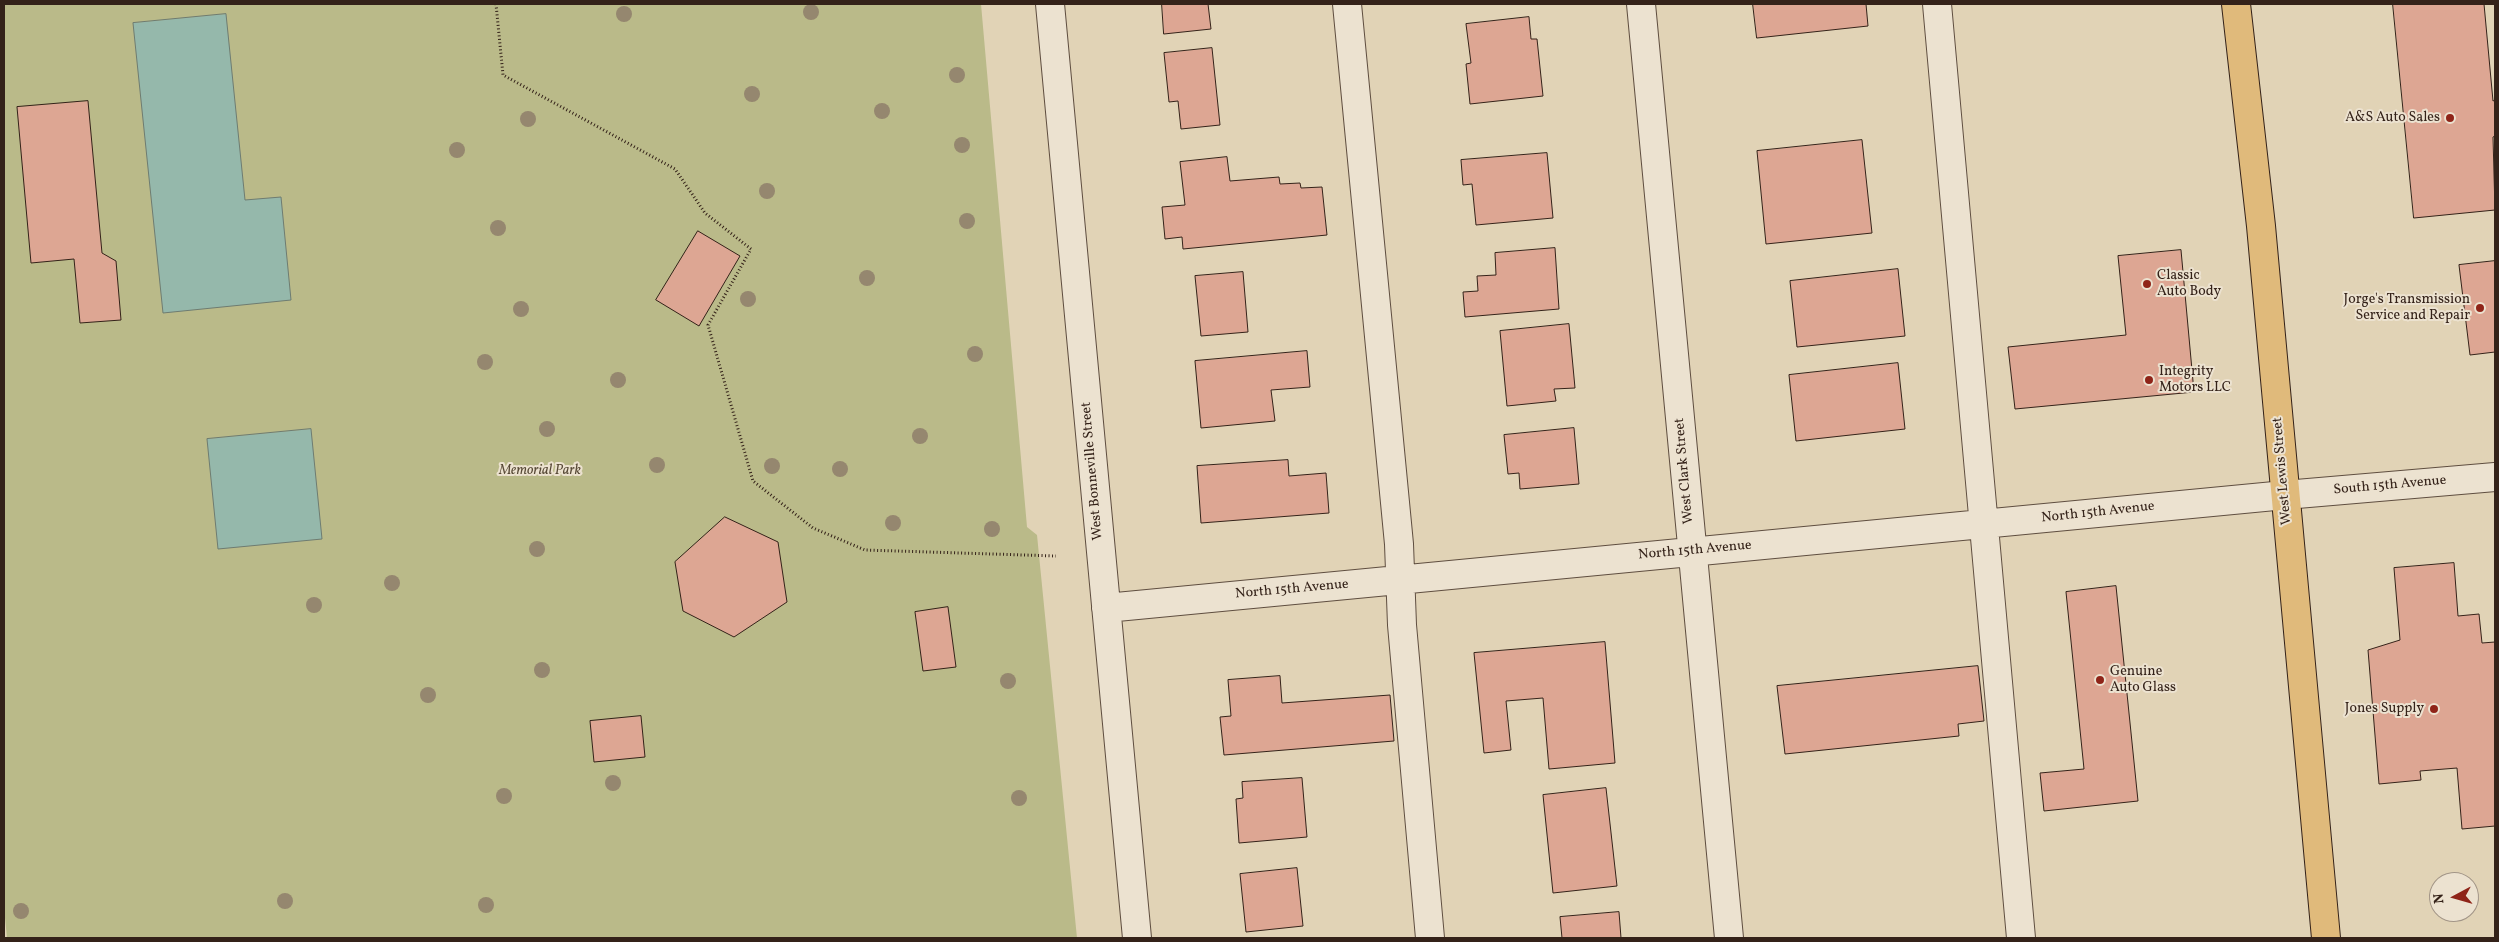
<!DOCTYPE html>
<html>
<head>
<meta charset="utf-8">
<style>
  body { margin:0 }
  #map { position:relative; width:2499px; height:942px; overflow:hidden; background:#e1d3b6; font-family:Vollkorn,serif }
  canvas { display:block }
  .frame { position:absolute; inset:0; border:5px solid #342219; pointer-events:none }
  .north { position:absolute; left:2429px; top:872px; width:50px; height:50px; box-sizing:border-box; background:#ece2d0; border:1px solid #a29587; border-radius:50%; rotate:264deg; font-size:14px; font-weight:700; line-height:20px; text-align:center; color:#342219 }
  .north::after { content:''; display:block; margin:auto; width:18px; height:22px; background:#8f2418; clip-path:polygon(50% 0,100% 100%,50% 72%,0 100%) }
</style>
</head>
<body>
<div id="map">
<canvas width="2499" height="942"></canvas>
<div class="frame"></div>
<div class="north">N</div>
</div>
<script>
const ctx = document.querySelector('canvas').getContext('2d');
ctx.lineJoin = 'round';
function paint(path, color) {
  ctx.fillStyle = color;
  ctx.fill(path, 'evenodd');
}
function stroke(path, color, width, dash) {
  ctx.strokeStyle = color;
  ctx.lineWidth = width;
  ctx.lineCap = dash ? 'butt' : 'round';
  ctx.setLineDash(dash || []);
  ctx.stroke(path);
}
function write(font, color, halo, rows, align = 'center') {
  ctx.font = font + ' Vollkorn,serif';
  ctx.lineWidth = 4;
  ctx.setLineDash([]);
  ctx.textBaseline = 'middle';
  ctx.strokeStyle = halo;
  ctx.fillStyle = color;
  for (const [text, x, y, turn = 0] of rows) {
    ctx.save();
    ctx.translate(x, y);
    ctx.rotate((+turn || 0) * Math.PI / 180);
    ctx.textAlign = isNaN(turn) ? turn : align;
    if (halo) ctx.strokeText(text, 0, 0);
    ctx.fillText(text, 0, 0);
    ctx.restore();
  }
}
paint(new Path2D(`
  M4 4H981L1027 527 1037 535 1077 938H7L4 908Z`), '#baba89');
const water = new Path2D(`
  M226 14 245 200 281 197 291 300 163 313 133 23Z
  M311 429 322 539 218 549 207 439Z`);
paint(water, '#95b8ab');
stroke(water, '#6e7c71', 1);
const building = new Path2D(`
  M1162 4H1208L1211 29 1164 34Z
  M1753 4H1866L1868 26 1757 38Z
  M2393 4H2484L2493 101 2495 100V136L2493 137 2495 210 2414 218Z
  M1529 17 1531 39H1537L1543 96 1470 104 1466 64 1471 63 1466 24Z
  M1212 48 1220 125 1181 129 1178 101 1169 102 1164 53Z
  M88 101 102 253 116 261 121 320 80 323 74 259 31 263 17 107Z
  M1862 140 1872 233 1766 244 1757 151Z
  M1547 153 1553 218 1476 225 1472 184 1463 185 1461 160Z
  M1227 157 1230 181 1279 177 1280 184 1300 183 1301 188 1322 187 1327 235 1183 249 1182 237 1165 239 1162 207 1185 205 1180 162Z
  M698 231 740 256 699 326 656 300Z
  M1555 248 1559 309 1465 317 1463 292 1478 291 1477 276 1496 275 1495 253Z
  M2181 250 2194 392 2015 409 2008 347 2126 335 2118 256Z
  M2495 261V352L2470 355 2459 265Z
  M1898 269 1905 336 1797 347 1790 281Z
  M1243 272 1248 332 1201 336 1195 276Z
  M1569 324 1575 388 1554 389 1556 401 1507 406 1500 331Z
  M1307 351 1310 387 1271 390 1275 421 1201 428 1195 361Z
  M1898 363 1905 429 1796 441 1789 375Z
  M1574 428 1579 484 1520 489 1519 473 1508 474 1504 435Z
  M1288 460 1289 476 1326 473 1329 513 1201 523 1197 466Z
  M725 517 778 542 787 602 734 637 683 611 675 562Z
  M2454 563 2458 616 2479 614 2482 643 2495 642V826L2462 829 2457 768 2420 771 2421 780 2379 784 2368 650 2400 640 2394 568Z
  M2116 586 2138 801 2044 811 2040 773 2084 769 2066 592Z
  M948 607 956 667 923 671 915 612Z
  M1605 642 1615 763 1549 769 1543 698 1506 701 1511 750 1484 753 1474 653Z
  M1978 666 1984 721 1958 724 1959 736 1785 754 1777 686Z
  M1280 676 1282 703 1390 695 1394 741 1224 755 1220 717 1231 716 1228 680Z
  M641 716 645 757 594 762 590 721Z
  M1302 778 1307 837 1239 843 1236 799 1243 798 1242 782Z
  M1606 788 1617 886 1553 893 1543 795Z
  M1297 868 1303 926 1246 932 1240 874Z
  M1619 912 1621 938H1562L1560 917Z`);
paint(building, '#dda693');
stroke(building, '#342219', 1);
const minor = new Path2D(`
  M1050 4 1137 938
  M1347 4 1399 544 1402 625 1430 938
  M1641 4 1729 938
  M1937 4 2021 938
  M1106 608 2285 495 2495 477`);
const major = new Path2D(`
  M2236 4 2261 226 2326 938`);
stroke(minor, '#5f4e40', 30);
stroke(major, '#342219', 30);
stroke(new Path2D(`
  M496 4 503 75 675 169 705 213 751 249 708 325 753 481 813 528 865 550 1056 556`), '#342219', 3, [1, 2.5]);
stroke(minor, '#ece2d0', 28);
stroke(major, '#e0ba7b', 28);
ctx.fillStyle = '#95876f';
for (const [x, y] of [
  [811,12],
  [624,14],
  [957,75],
  [752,94],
  [882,111],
  [528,119],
  [962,145],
  [457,150],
  [767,191],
  [967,221],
  [498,228],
  [867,278],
  [748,299],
  [521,309],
  [975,354],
  [485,362],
  [618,380],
  [547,429],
  [920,436],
  [657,465],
  [772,466],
  [840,469],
  [893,523],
  [992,529],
  [537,549],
  [392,583],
  [314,605],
  [542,670],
  [1008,681],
  [428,695],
  [613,783],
  [504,796],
  [1019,798],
  [285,901],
  [486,905],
  [21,911]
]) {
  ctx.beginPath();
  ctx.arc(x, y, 8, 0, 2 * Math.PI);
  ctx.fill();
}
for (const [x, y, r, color] of [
  [2450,118,5,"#8f2418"],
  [2147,284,5,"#8f2418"],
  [2480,308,5,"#8f2418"],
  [2149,380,5,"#8f2418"],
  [2100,680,5,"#8f2418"],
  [2434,709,5,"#8f2418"]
]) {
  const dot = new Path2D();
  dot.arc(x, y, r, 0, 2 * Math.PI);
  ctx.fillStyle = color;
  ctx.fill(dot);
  stroke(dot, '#ece2d0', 2);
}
write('14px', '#342219', '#ece2d0', [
  ["A&S Auto Sales",2440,118],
  ["Classic",2157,276,"left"],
  ["Auto Body",2157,292,"left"],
  ["Jorge's Transmission",2470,300],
  ["Service and Repair",2470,316],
  ["Integrity",2159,372,"left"],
  ["Motors LLC",2159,388,"left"],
  ["Genuine",2110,672,"left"],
  ["Auto Glass",2110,688,"left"],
  ["Jones Supply",2424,709]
], 'right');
write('italic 14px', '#564835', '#ece2d0', [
  ["Memorial Park",540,471]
]);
write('14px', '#342219', '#ece2d0', [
  ["West Bonneville Street",1093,471,-95],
  ["West Clark Street",1685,471,-95],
  ["West Lewis Street",2283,471,-95],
  ["South 15th Avenue",2390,486,-5],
  ["North 15th Avenue",2098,513,-6],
  ["North 15th Avenue",1695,551,-5],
  ["North 15th Avenue",1292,590,-5]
]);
</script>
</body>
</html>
